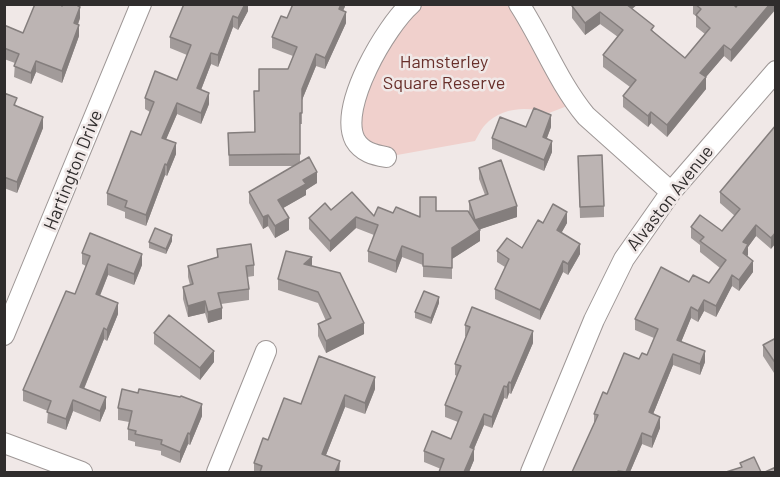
<!DOCTYPE html>
<html>
<head>
<meta charset="utf-8">
<style>
  body { margin:0 }
  #map { position:relative; width:780px; height:477px; overflow:hidden; background:#f0e8e7; font-family:Barlow,sans-serif }
  canvas { display:block }
  .frame { position:absolute; inset:0; border:6px solid #302d2d; pointer-events:none }
</style>
</head>
<body>
<div id="map">
<canvas width="780" height="477"></canvas>
<div class="frame"></div>
</div>
<script>
const ctx = document.querySelector('canvas').getContext('2d');
ctx.lineJoin = 'round';
function paint(path, color) {
  ctx.fillStyle = color;
  ctx.fill(path, 'evenodd');
}
function stroke(path, color, width, dash) {
  ctx.strokeStyle = color;
  ctx.lineWidth = width;
  ctx.lineCap = dash ? 'butt' : 'round';
  ctx.setLineDash(dash || []);
  ctx.stroke(path);
}
function write(font, color, halo, rows, align = 'center') {
  ctx.font = font + ' Barlow,sans-serif';
  ctx.lineWidth = 5;
  ctx.setLineDash([]);
  ctx.textBaseline = 'middle';
  ctx.strokeStyle = halo;
  ctx.fillStyle = color;
  for (const [text, x, y, turn = 0] of rows) {
    ctx.save();
    ctx.translate(x, y);
    ctx.rotate((+turn || 0) * Math.PI / 180);
    ctx.textAlign = isNaN(turn) ? turn : align;
    if (halo) ctx.strokeText(text, 0, 0);
    ctx.fillText(text, 0, 0);
    ctx.restore();
  }
}
paint(new Path2D(`
  M411 5H519L575 103 549 113C528 106 501 107 485 125 481 129 478 136 475 141L386 157 372 154 351 120 353 106Z`), '#f0d0cc');
const minor = new Path2D(`
  M519 4C543 41 558 82 586 116L671 192
  M386 157C374 155 362 152 355 140 338 107 386 26 411 4
  M4 335 141 4
  M4 443 82 472
  M217 472 266 351
  M531 472 594 320 624 259 671 192 776 71`);
stroke(minor, '#9e9796', 22);
stroke(minor, '#fff', 20);
paint(new Path2D(`
  M248 4V11L238 30 233 27 218 67 211 64 201 90 209 104 201 124 177 114 166 139 176 154 167 176 165 175 146 226 125 218V212L107 205V193L141 135 150 112 145 109V98L177 80 187 55 170 48V37Z
  M293 4H346L343 11 346 23 325 69 316 66 302 100V124H300V162L317 183 306 190V195L283 208 289 230 275 238 268 226 263 229 249 203V192L294 166H229L228 133 254 132 259 91 288 69 293 56 272 48V37L287 18Z
  M574 4H638L632 9 654 32 685 58 705 34 696 27V16L693 14V4H733L731 62 724 56 706 77V89L667 137 651 123 648 127 623 107V96L630 87 603 67V55L618 37 600 24 585 35 572 18V6Z
  M80 18 78 25 79 36 62 83 36 72 31 84 14 77 15 63 4 59V25L23 33Z
  M4 93 17 106 43 128 17 193 4 188Z
  M776 125 771 249 756 236 748 247 747 256 753 272 739 291 732 286 716 317 704 311 698 322 691 318 681 342 705 362 700 375 673 365 653 414 660 428 652 448 642 444 630 472H572L594 424V414L607 394 639 359 647 355 654 338 635 330V319L689 282 709 283 720 268 700 252V245L691 238V227L722 231 735 216 720 203V192Z
  M551 127 547 138 552 152 544 171 492 149V138Z
  M578 156 604 206V217L580 218Z
  M479 168 517 217 480 229V241L452 259V279L423 277V265L402 257 396 273 368 262V251L374 235 356 228 330 252 309 229V218L331 210 374 216 393 213 420 217 436 211 469 213V201L485 195 479 179Z
  M543 223H567L561 233 580 254 568 275 563 272 540 320 495 299V289L505 267 497 262V251L522 248Z
  M172 241 166 254 149 248V242Z
  M217 249 254 265V276L247 277 249 289V300L221 304 222 319 208 323 205 313 188 317 183 299V287L190 285 188 277V266L217 257Z
  M82 253 142 265 134 285 108 275 100 296 118 314 107 341 104 339 84 389 106 408 100 422 73 411 66 430 47 423 48 411 23 401V390L75 294 86 266 82 264Z
  M312 266 364 334 326 353 318 336V324L326 321 318 303 278 290V279Z
  M439 303 431 324 415 318V312Z
  M465 325 533 343 511 394 509 393 507 399 504 398 492 428 484 425 474 449V460L469 472H439L441 469 424 462V451L451 439 458 422 445 417V405L457 376 455 375V364L466 337 465 336Z
  M154 333 214 362 200 380 154 344Z
  M776 338V376L763 356V345Z
  M375 389 365 414 345 407 326 455 340 461 339 472H254V463L268 440 301 404Z
  M118 408 202 416 190 445 188 444 180 463 161 455V451L135 446V442L128 440V429L129 422 118 420Z`), '#a29b9a');
paint(new Path2D(`
  M245 4H248V11L238 30V18Z
  M341 4H346L339 20V9Z
  M624 4H638L624 15Z
  M770 4H776V9L731 62V50Z
  M80 7V18L74 34V23Z
  M346 12V23L325 69V58Z
  M600 12V24L585 35V23Z
  M233 16V27L218 67V55Z
  M79 25V36L62 83V71Z
  M724 45V56L700 84V73Z
  M211 53V64L197 100V88Z
  M316 54V66L302 100V89Z
  M36 61V72L31 84V73Z
  M706 77V89L667 137V125Z
  M209 93V104L201 124V113Z
  M177 103V114L162 149V138Z
  M651 112V123L648 127V116Z
  M551 115V127L543 148V137Z
  M43 117V128L17 193V182Z
  M552 141V152L544 171V160Z
  M176 143V154L167 176V165Z
  M165 164V175L146 226V215Z
  M317 172V183L306 190V195L278 211V200L303 180Z
  M517 206V217L475 231V220Z
  M567 212V223L557 241V230Z
  M268 215V226L263 229V217Z
  M356 217V228L330 252V241Z
  M289 218V230L275 238V226Z
  M756 225V236L748 247V255L743 264V242Z
  M480 230V241L452 259V248Z
  M776 232V243L771 249V238Z
  M172 235V241L166 254V249Z
  M580 244V254L568 275V264Z
  M402 246V257L396 273V261Z
  M142 254V265L134 285V274Z
  M312 257V268L304 264Z
  M563 261V272L540 320V310Z
  M753 261V272L739 291V280Z
  M108 264V275L96 305V294Z
  M732 275V286L716 317V306Z
  M439 297V303L431 324V318Z
  M704 300V311L698 322V311Z
  M205 301V313L188 317V306Z
  M118 303V314L107 341V330Z
  M691 307V318L677 352V340Z
  M222 308V319L208 323V312Z
  M364 323V334L326 353V341Z
  M104 328V339L80 398V387Z
  M533 331V343L511 394V383Z
  M214 351V362L200 380V368Z
  M705 351V362L700 375V364Z
  M673 354V365L649 424V412Z
  M375 377V389L365 414V403Z
  M509 382V393L507 399V387Z
  M504 386V398L492 428V417Z
  M345 395V407L322 465V454Z
  M106 397V408L100 422V411Z
  M73 400V411L66 430V419Z
  M202 404V416L190 445V434Z
  M484 414V425L470 458V447Z
  M660 417V428L652 448V437Z
  M188 433V444L180 463V452Z
  M642 433V444L630 472H626Z
  M474 449V460L469 472H464Z
  M340 461 339 472H335Z`), '#847e7d');
const building = new Path2D(`
  M35 4H59L62 6 63 4H75L80 7 74 23 79 25 62 71 36 61 31 73 14 66 19 54 4 48V25L23 33Z
  M184 4H245L238 18 233 16 218 55 211 53 197 88 209 93 201 113 177 103 162 138 176 143 167 165 165 164 146 215 125 207 127 201 107 193 131 131 141 135 154 102 145 98 155 71 177 80 191 45 170 37Z
  M293 4H341L339 9 346 12 325 58 316 54 302 89V113H300V154L229 155 228 133 255 132 254 91H259V69H288L297 47 272 37 281 16 287 18Z
  M574 4H626L654 26 651 30 685 58 710 28 696 15 701 9 695 4H733L736 7 738 4H770L731 50 724 45 700 73 706 77 667 125 651 112 648 116 623 96 636 80 603 55 623 30 600 12 585 23 572 6Z
  M4 93 17 98 14 105 43 117 17 182 4 177Z
  M534 108 551 115 543 137 552 141 544 160 492 138 500 117 526 127Z
  M776 125V232L771 238 756 225 743 242 748 244 743 253 753 261 739 280 732 275 716 306 704 300 698 311 691 307 677 340 705 351 700 364 673 354 649 412 660 417 652 437 642 433 626 472 618 471V472H572L598 415 594 414 603 392 607 394 624 353 639 359 642 353 647 355 658 329 635 319 661 267 689 282 693 275 709 283 726 260 700 241 704 237 691 227 700 215 722 231 740 209 720 192Z
  M602 155 604 206 580 207 578 156Z
  M309 157 317 172 303 180 306 184 278 200 289 218 275 226 268 215 263 217 249 192Z
  M501 160 517 206 475 220 469 201 488 194 479 168Z
  M352 192 374 216 378 207 393 213 396 207 420 217V197H436V211H468L480 230 452 248V268L423 266V254L402 246 396 261 368 251 378 225 356 217 330 241 309 218 325 203 331 210Z
  M553 204 567 212 557 230 580 244 568 264 563 261 540 310 495 289 509 259 497 251 507 238 522 248 538 220 543 223Z
  M155 228 172 235 166 249 149 242Z
  M90 233 142 254 134 274 108 264 96 294 118 303 107 330 104 328 80 387 106 397 100 411 73 400 66 419 47 412 51 401 23 390 66 291 75 294 90 256 82 253Z
  M251 244 254 265 246 266 249 289 218 293 222 308 208 312 205 301 188 306 183 287 193 284 188 266 218 257 217 249Z
  M286 251 312 257 304 264 340 273 364 323 326 341 318 324 331 318 318 292 278 279Z
  M424 291 439 297 431 318 415 312Z
  M472 307 533 331 511 383 509 382 507 387 504 386 492 417 484 414 470 447 474 449 464 472H439L444 459 424 451 432 431 451 439 462 412 445 405 461 366 455 364 470 327 465 325Z
  M169 315 214 351 200 368 154 333Z
  M776 338V364L763 345Z
  M319 356 375 377 365 403 345 395 322 454 340 461 335 472H260L262 466 254 463 263 438 268 440 284 398 301 404Z
  M122 389 138 393 139 389 180 397 181 396 202 404 190 434 188 433 180 452 161 444 162 440 135 434 136 431 128 429 132 411 118 408Z
  M754 457 761 472H726L742 467 740 463Z
  M776 467V472H765Z`);
paint(building, '#bcb4b3');
stroke(building, '#847e7d', 1.5);
write('18px', '#682f2a', '#f0e8e7', [
  ["Hamsterley",444,62],
  ["Square Reserve",444,83]
]);
write('18px', '#302d2d', '#f0e8e7', [
  ["Hartington Drive",73,170,-68],
  ["Alvaston Avenue",670,198,-52]
]);
</script>
</body>
</html>
